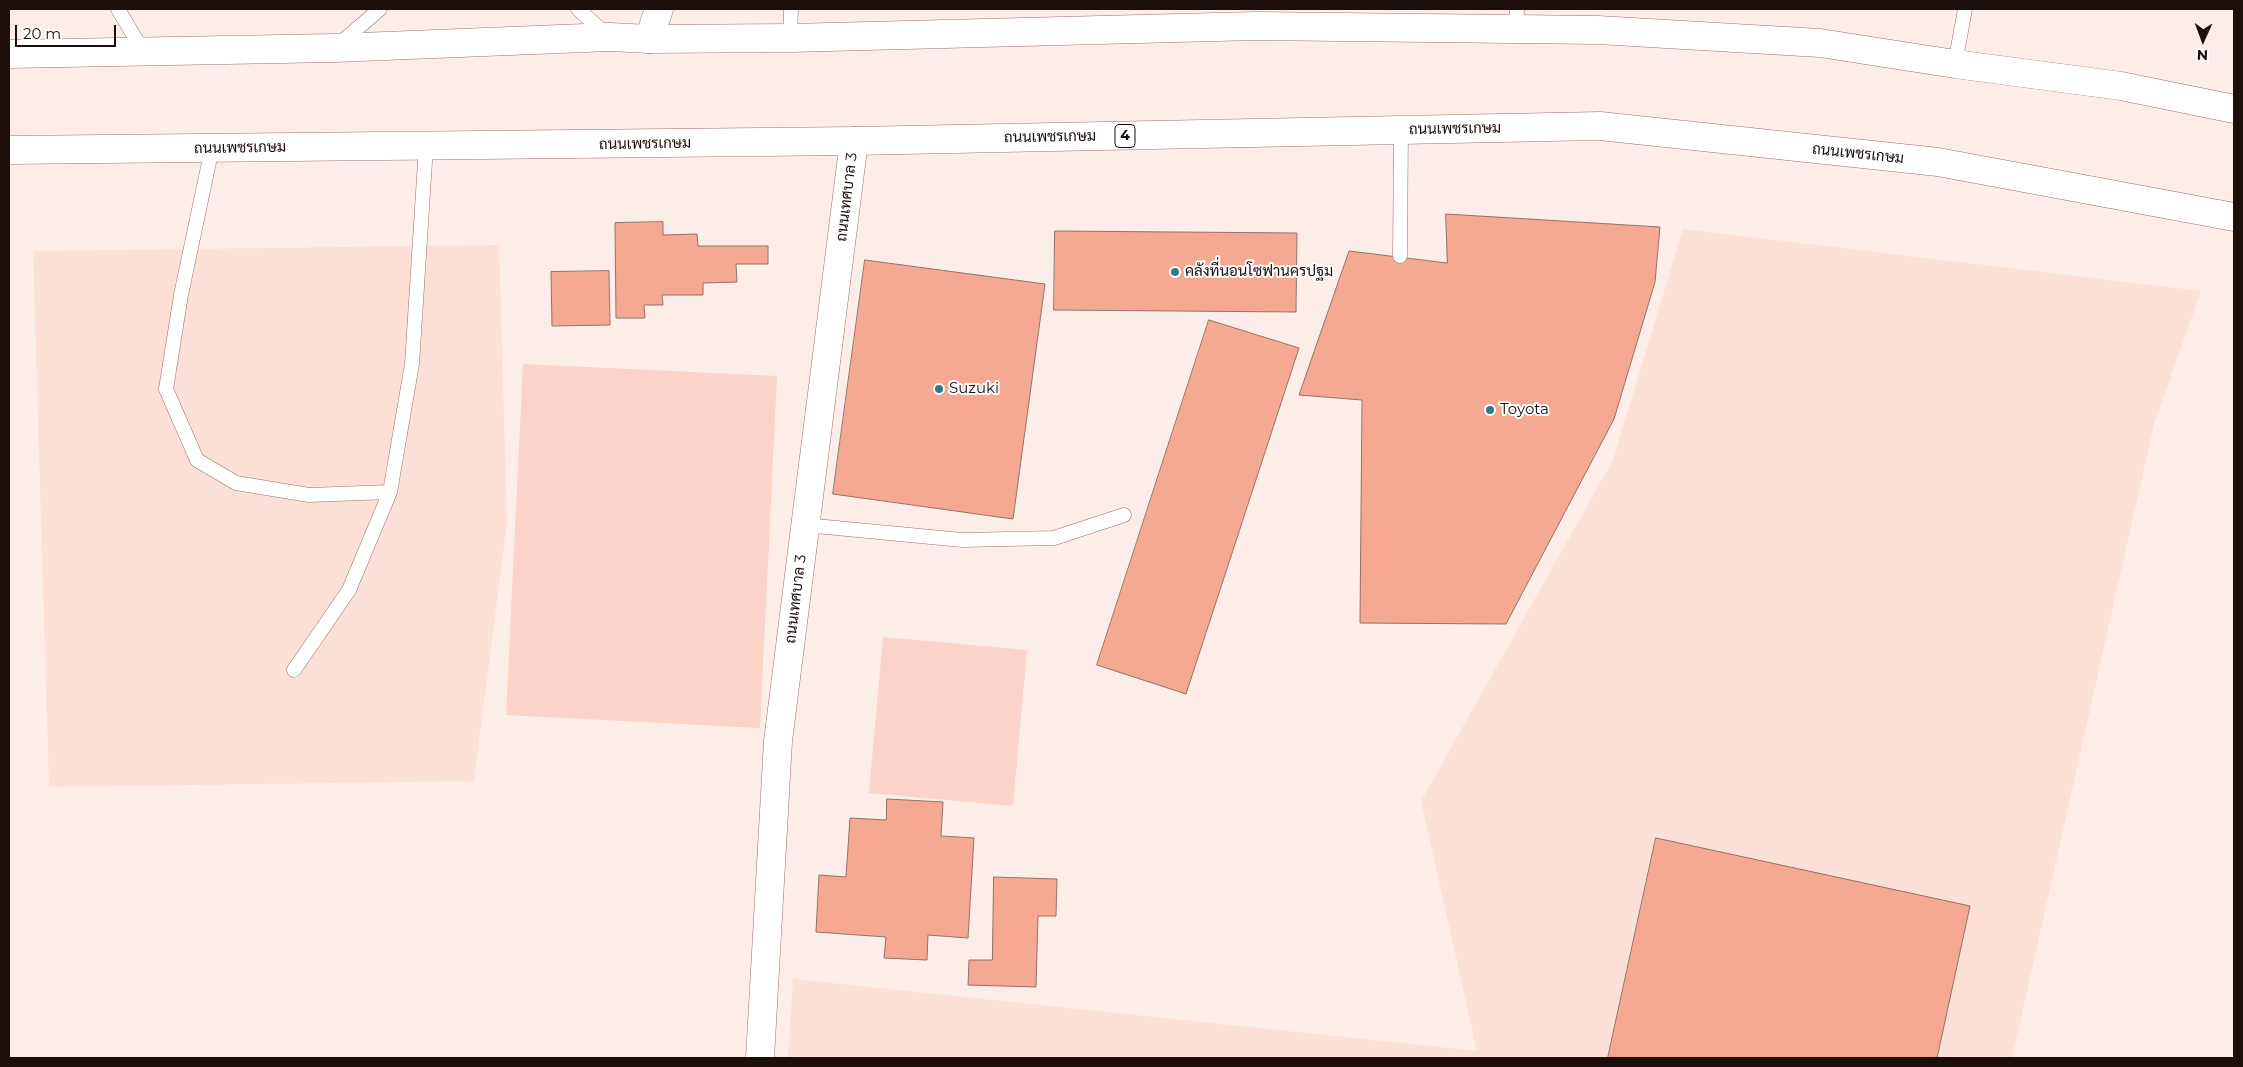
<!DOCTYPE html>
<html>
<head>
<meta charset="utf-8">
<style>
  body { margin:0 }
  #map { position:relative; width:2243px; height:1067px; overflow:hidden; background:#fdede8; font-family:Montserrat,sans-serif }
  canvas { display:block }
  .frame { position:absolute; inset:0; border:10px solid #1b0e0b; pointer-events:none }
  .north { position:absolute; left:2178px; top:15px; width:50px; height:50px; -webkit-text-stroke:4px #fefefe; paint-order:stroke; rotate:182deg; font-size:14px; font-weight:700; line-height:20px; text-align:center; color:#1b0e0b }
  .north::after { content:''; display:block; margin:auto; width:18px; height:22px; background:#1b0e0b; clip-path:polygon(50% 0,100% 100%,50% 72%,0 100%) }
  .scale { position:absolute; left:15px; top:25px; width:101px; height:22px; box-sizing:border-box; border:2px solid #1b0e0b; border-top:0; padding-left:6px; font-size:15px; line-height:18px; white-space:nowrap; color:#1b0e0b; -webkit-text-stroke:4px #fefefe; paint-order:stroke }
</style>
</head>
<body>
<div id="map">
<canvas width="2243" height="1067"></canvas>
<div class="frame"></div>
<div class="north">N</div>
<div class="scale">20 m</div>
</div>
<script>
const ctx = document.querySelector('canvas').getContext('2d');
ctx.lineJoin = 'round';
function paint(path, color) {
  ctx.fillStyle = color;
  ctx.fill(path, 'evenodd');
}
function stroke(path, color, width, dash) {
  ctx.strokeStyle = color;
  ctx.lineWidth = width;
  ctx.lineCap = dash ? 'butt' : 'round';
  ctx.setLineDash(dash || []);
  ctx.stroke(path);
}
function write(font, color, halo, rows, align = 'center') {
  ctx.font = font + ' Montserrat,Sarabun,sans-serif';
  ctx.lineWidth = 4;
  ctx.setLineDash([]);
  ctx.textBaseline = 'middle';
  ctx.strokeStyle = halo;
  ctx.fillStyle = color;
  for (const [text, x, y, turn = 0] of rows) {
    ctx.save();
    ctx.translate(x, y);
    ctx.rotate((+turn || 0) * Math.PI / 180);
    ctx.textAlign = isNaN(turn) ? turn : align;
    if (halo) ctx.strokeText(text, 0, 0);
    ctx.fillText(text, 0, 0);
    ctx.restore();
  }
}
paint(new Path2D(`
  M1683 229 2201 291 2154 424 2012 1058H788L793 979 1477 1051 1421 801 1613 460Z
  M499 245 507 522 474 781 49 787 33 251Z`), '#fcdfd7');
paint(new Path2D(`
  M523 364 777 376 760 728 506 715Z
  M883 637 1027 650 1013 806 869 793Z`), '#fbd3c8');
const building = new Path2D(`
  M1446 214 1660 227 1655 282 1614 419 1506 624 1360 623 1362 400 1299 395 1349 251 1447 263Z
  M663 222V235L697 234 698 246H768V264H736L737 282 703 283V295H662L663 305H644L645 318H616L615 223Z
  M1055 231 1297 233 1296 312 1054 310Z
  M865 260 1045 284 1013 519 833 494Z
  M609 271 610 325 552 326 551 272Z
  M1209 320 1299 348 1186 694 1097 665Z
  M887 799 943 802 941 836 974 838 968 938 928 935 927 960 884 958 886 937 816 932 819 875 846 877 850 818 886 820Z
  M1656 838 1970 906 1937 1058H1608Z
  M994 877 1057 879 1056 916H1038L1036 987 968 985 969 960H992Z`);
paint(building, '#f5a892');
stroke(building, '#957268', 1);
const service = new Path2D(`
  M118 9 143 51
  M578 9 607 35
  M1516 29 1517 9
  M790 38 791 9
  M338 45 380 9
  M1955 64 1965 9
  M212 148 181 295 166 389 197 460 236 483 309 495 390 492
  M1400 256 1401 130
  M805 525 962 540 1054 538 1124 515
  M294 670 349 590 390 492 412 364 426 146`);
const minor = new Path2D(`
  M649 39 659 9
  M760 1058 778 741 854 141`);
const trunk = new Path2D(`
  M9 54 335 48 610 37 649 39 790 38 1255 26 1598 30 1820 43 1955 64 2121 86 2234 109
  M9 150 854 141 1600 126 1938 162 2234 217`);
stroke(service, '#967369', 15);
stroke(minor, '#967369', 29);
stroke(trunk, '#967369', 29);
stroke(service, '#fff', 14);
stroke(minor, '#fff', 28);
stroke(trunk, '#fff', 28);
for (const [x, y, r, color] of [
  [1175,272,5,"#357889"],
  [939,389,5,"#357889"],
  [1490,410,5,"#357889"]
]) {
  const dot = new Path2D();
  dot.arc(x, y, r, 0, 2 * Math.PI);
  ctx.fillStyle = color;
  ctx.fill(dot);
  stroke(dot, '#fefefe', 2);
}
for (const [x, y, w] of [
  [1125,136,20]
]) {
  const box = new Path2D();
  box.roundRect(x - w / 2, y - 11.5, w, 23, 4);
  ctx.fillStyle = '#fefefe';
  ctx.fill(box);
  stroke(box, '#1b0e0b', 1);
}
write('bold 14px', '#1b0e0b', null, [
  ["4",1125,136]
]);
write('15px', '#1b0e0b', '#fefefe', [
  ["ถนนเพชรเกษม",1455,129,-1],
  ["ถนนเพชรเกษม",1050,137,-1],
  ["ถนนเพชรเกษม",645,144,-1],
  ["ถนนเพชรเกษม",240,148,-1],
  ["ถนนเพชรเกษม",1858,154,6],
  ["ถนนเทศบาล 3",847,197,-83],
  ["ถนนเทศบาล 3",796,599,-83]
]);
write('15px', '#1b0e0b', '#fefefe', [
  ["คลังที่นอนโซฟานครปฐม",1185,272],
  ["Suzuki",949,389],
  ["Toyota",1500,410]
], 'left');
</script>
</body>
</html>
